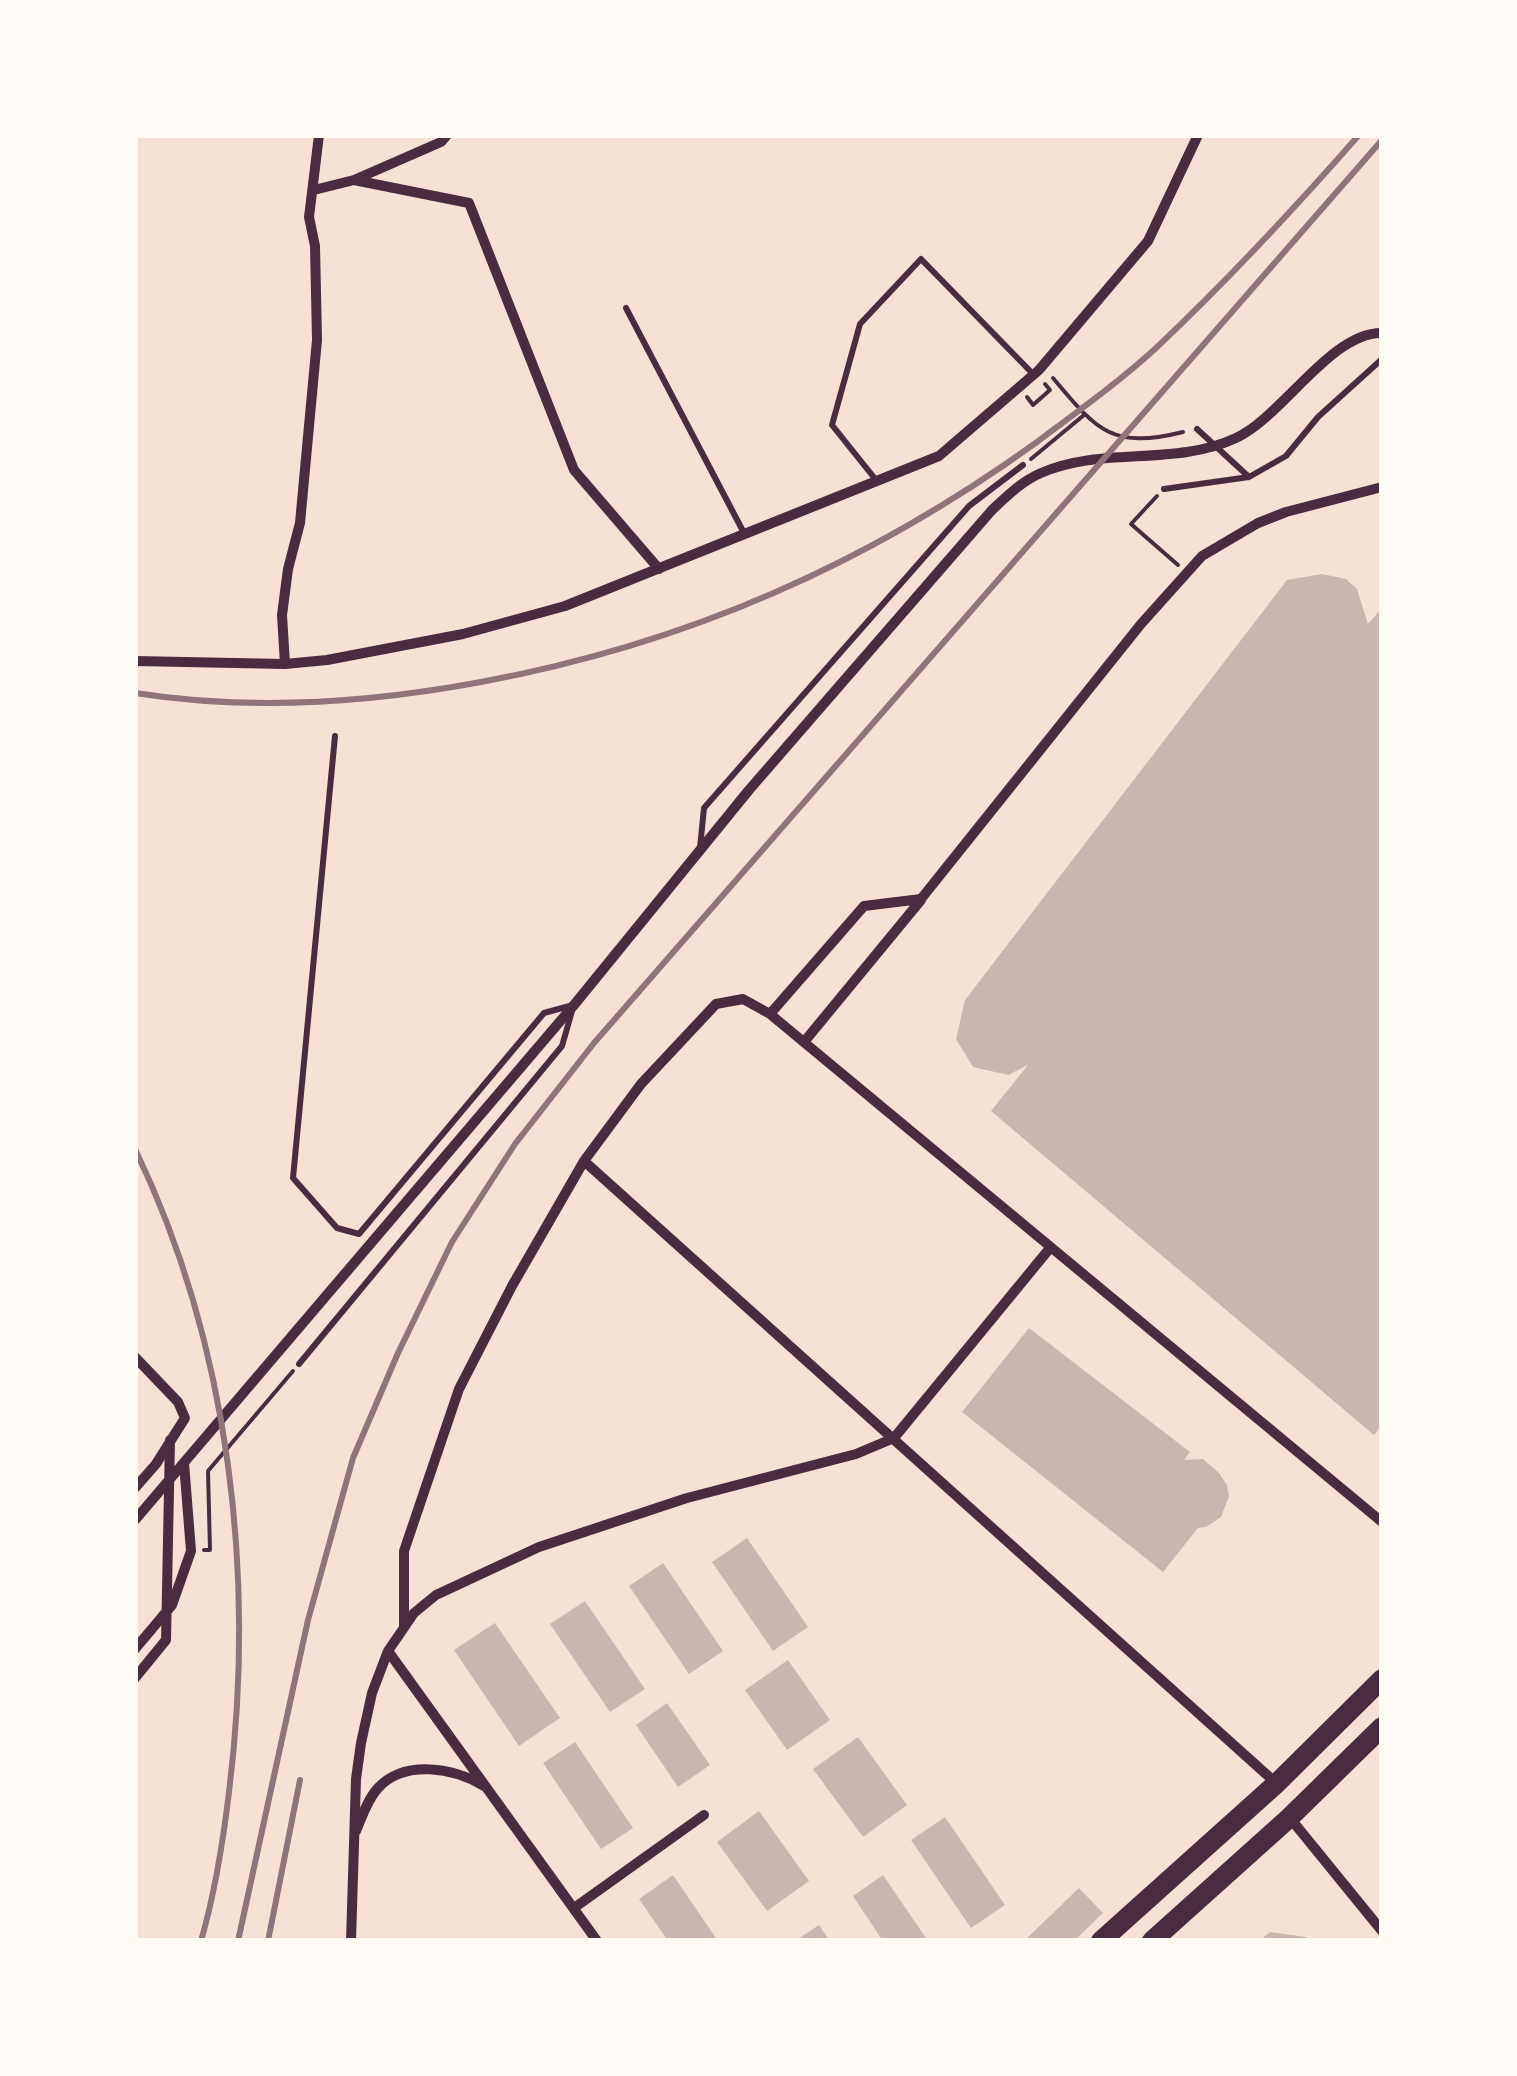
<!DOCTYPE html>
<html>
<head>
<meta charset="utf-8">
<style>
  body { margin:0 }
  #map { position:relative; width:1517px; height:2076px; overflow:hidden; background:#f7e1d7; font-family:"DejaVu Sans",sans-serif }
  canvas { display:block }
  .frame { position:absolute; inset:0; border:138px solid #fffaf5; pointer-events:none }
</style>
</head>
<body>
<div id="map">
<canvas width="1517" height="2076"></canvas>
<div class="frame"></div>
</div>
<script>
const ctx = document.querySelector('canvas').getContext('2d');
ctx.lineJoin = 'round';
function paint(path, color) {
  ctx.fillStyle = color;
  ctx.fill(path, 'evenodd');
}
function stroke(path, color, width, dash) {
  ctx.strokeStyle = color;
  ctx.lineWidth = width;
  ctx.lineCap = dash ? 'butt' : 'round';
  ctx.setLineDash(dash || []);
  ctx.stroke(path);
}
paint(new Path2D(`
  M1322 574 1346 579 1357 589 1368 624 1382 608V1425L1374 1435 991 1111 1028 1065 1008 1075 973 1067 956 1039 965 1000 1287 580Z
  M1029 1328 1190 1452 1184 1460 1203 1459 1219 1473 1227 1485 1229 1496 1221 1517 1206 1527 1198 1528 1163 1572 962 1412Z
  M747 1538 808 1627 773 1651 712 1562Z
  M663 1563 723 1651 689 1674 629 1586Z
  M585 1601 645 1689 610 1712 550 1624Z
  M495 1623 560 1718 519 1746 454 1650Z
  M788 1660 830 1720 787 1750 745 1690Z
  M667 1703 710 1765 678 1787 636 1725Z
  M858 1737 907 1805 863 1837 813 1769Z
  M575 1742 633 1828 601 1849 543 1763Z
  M759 1811 809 1881 767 1911 717 1842Z
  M945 1817 1005 1905 971 1928 911 1840Z
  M673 1875 718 1941H668L639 1899Z
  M883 1875 928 1941H883L853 1896Z
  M1079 1888 1103 1913 1074 1941H1024Z
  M819 1925 830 1941H795Z
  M1270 1932 1306 1937 1309 1941H1259Z`), '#ccb4b1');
stroke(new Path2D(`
  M1053 378C1096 429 1111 450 1183 432
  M1027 397 1033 405 1050 390 1045 384
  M1031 459 1084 415
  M1157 496 1131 524 1178 565
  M204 1550H210L208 1471 293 1371`), '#4a2c40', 4);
stroke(new Path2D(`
  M626 308 744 533
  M1197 429 1249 477
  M876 480 832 425 860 324 921 259 1033 374
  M1164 489 1249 477 1286 456 1318 417 1382 359
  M335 736 293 1178 337 1228 359 1234 544 1013 573 1005
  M700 848 704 808 969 506 1023 465
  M299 1364 562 1046 572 1011`), '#4a2c40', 6);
stroke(new Path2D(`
  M354 180 469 203 574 470 659 569
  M314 190 354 180 441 142 447 135
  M135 661 285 664 327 660 463 634 565 606 939 456 1039 370 1148 241 1198 135
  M285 664 282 615 288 569 300 523 317 340 315 246 309 217 319 135
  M770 1014 864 906 921 899 1141 624 1202 556 1258 523 1286 512 1382 487
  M804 1042 921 900
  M584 1161 1276 1783
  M135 1357 178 1402 185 1418 156 1464 135 1488
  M135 1520 574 1005 749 790 992 510C1007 496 1022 481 1041 473 1102 446 1174 467 1236 438 1283 416 1331 332 1382 333
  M404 1626V1551L459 1389 512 1286 584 1161 641 1084 716 1004 743 999 770 1014 1382 1522
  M135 1649 172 1605 191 1551 184 1463
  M388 1651 597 1941
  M135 1678 166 1640 170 1440
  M1290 1818 1382 1931
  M356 1831C362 1817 367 1800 378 1788 405 1759 454 1768 484 1786
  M574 1908 704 1815
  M351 1941 356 1779 361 1743 372 1693 388 1651 414 1613 436 1595 539 1547 687 1498 856 1454 894 1438 1050 1248`), '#4a2c40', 10);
stroke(new Path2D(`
  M1101 1941 1277 1783 1382 1679
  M1152 1941 1289 1818 1382 1727`), '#4a2c40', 20);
stroke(new Path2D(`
  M135 693C249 711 368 703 481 682 686 644 868 564 1037 442 1077 412 1119 382 1156 348 1227 281 1294 209 1359 135
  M135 1149C230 1346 256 1576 229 1792 223 1842 215 1893 201 1941
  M238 1941 308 1620 353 1458 398 1353 452 1242 515 1144 594 1043 1382 140
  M268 1941 300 1780`), '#8f747c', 6);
</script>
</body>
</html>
